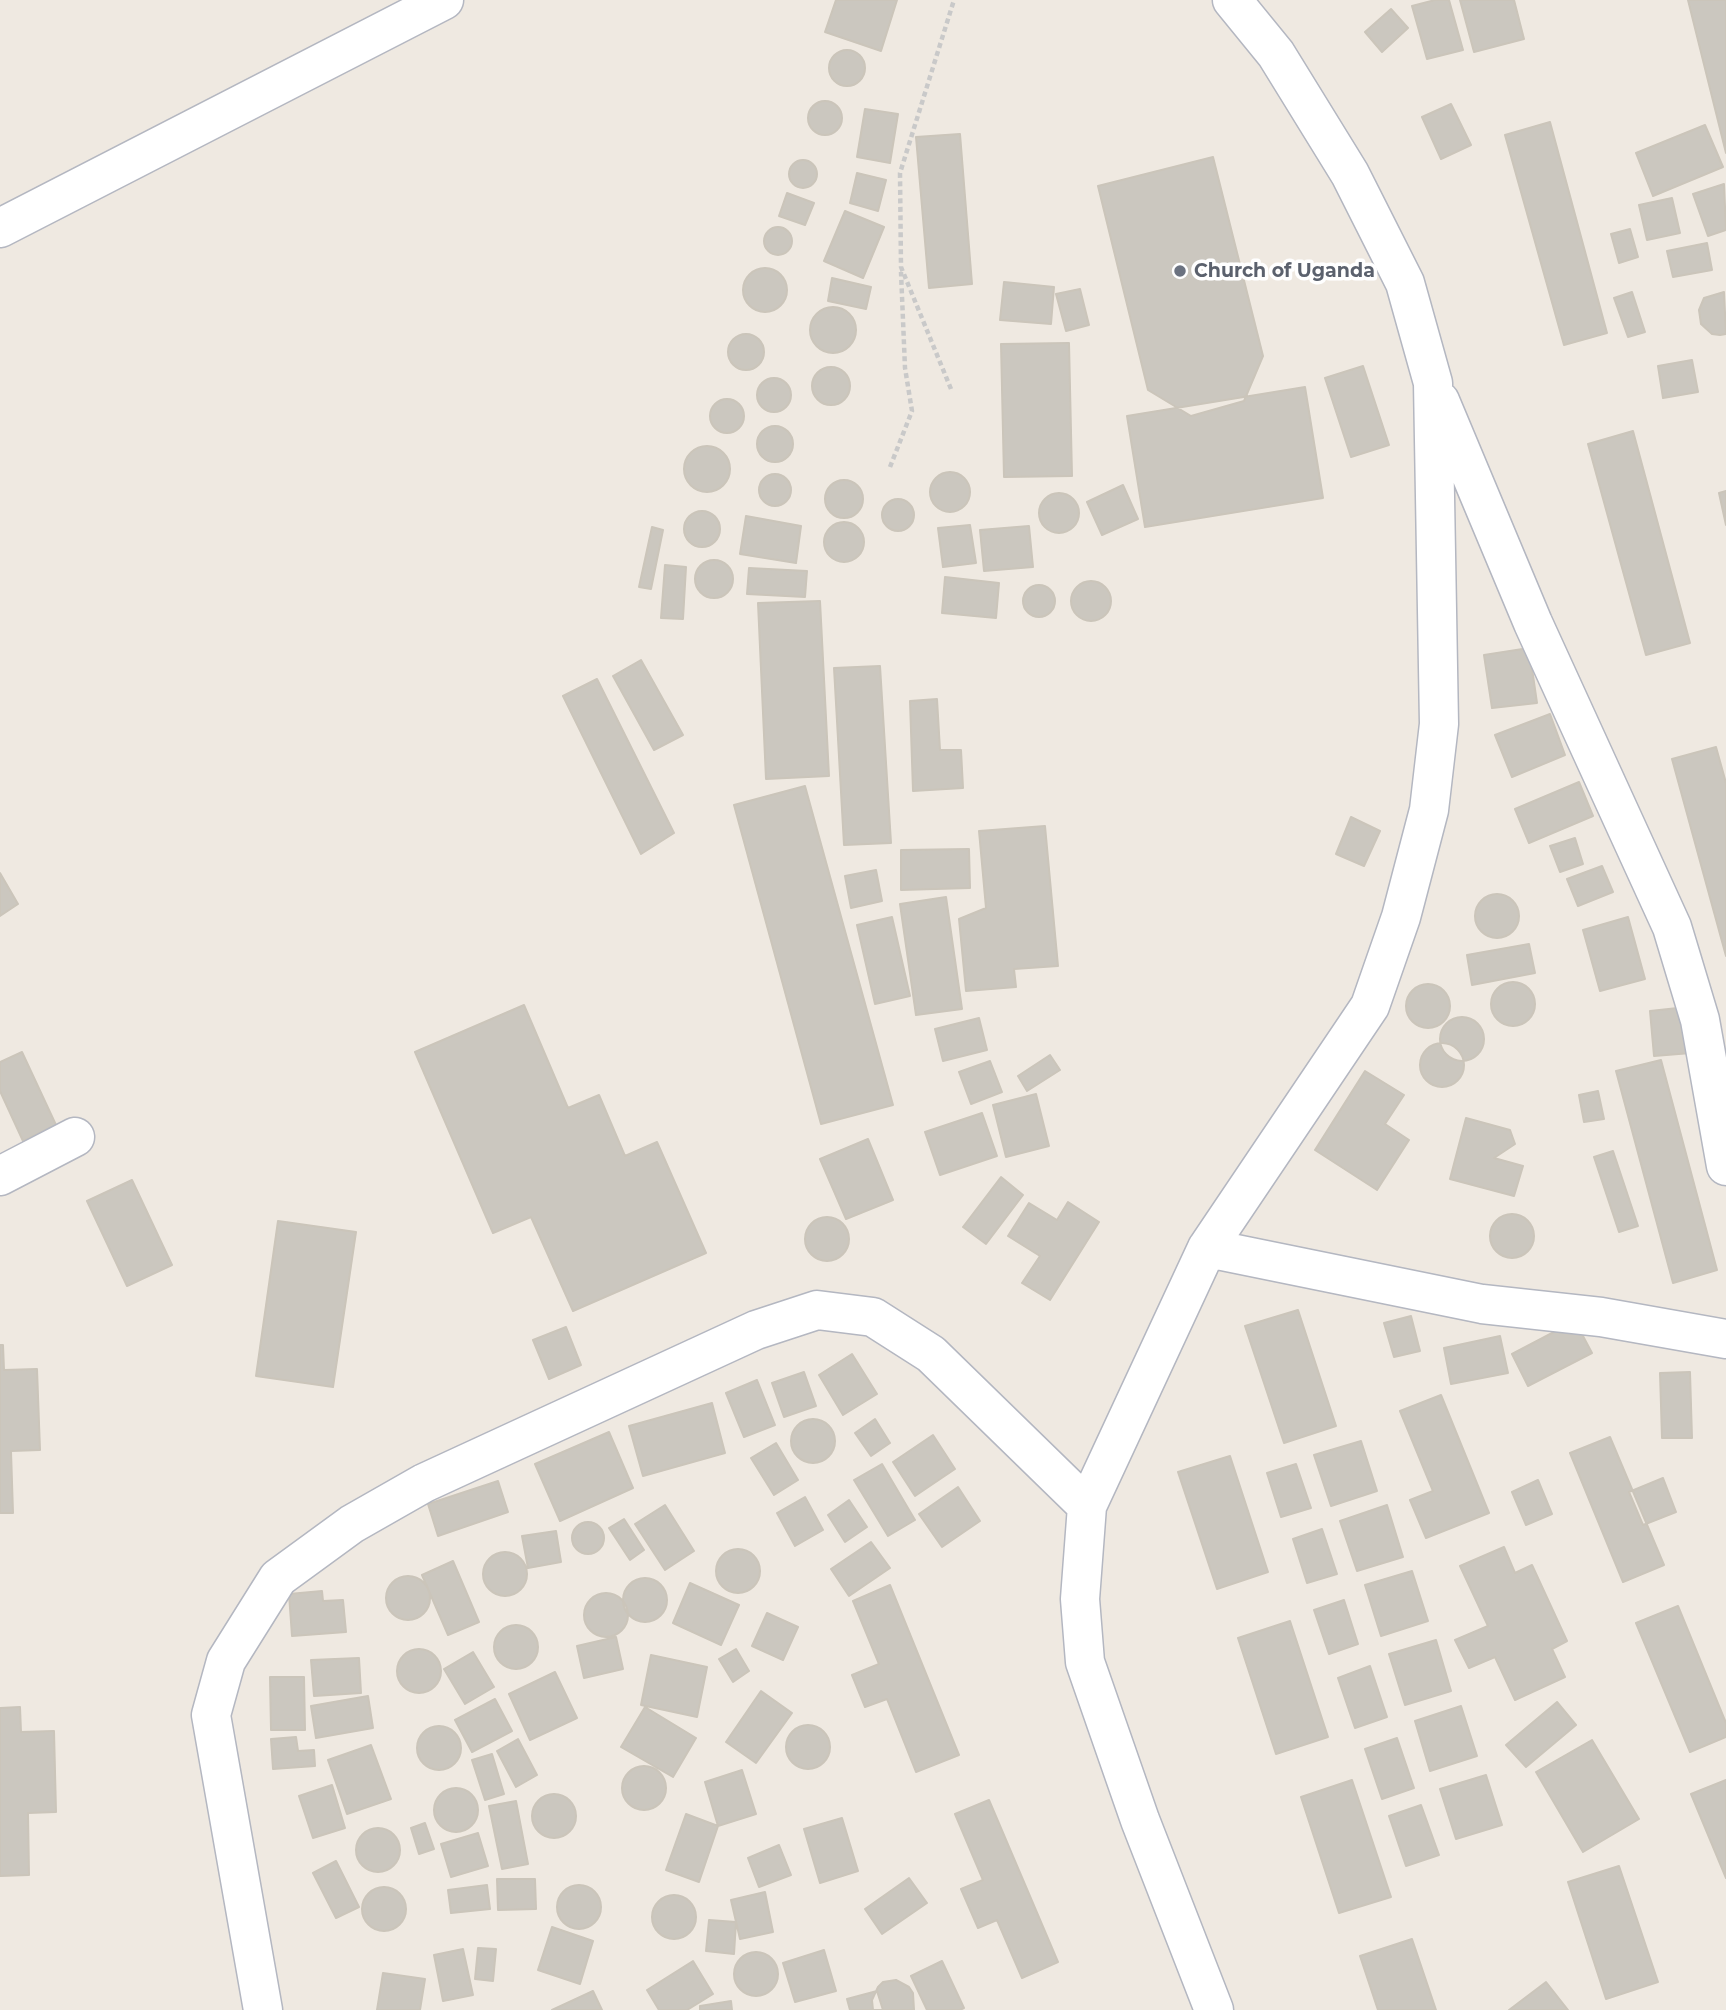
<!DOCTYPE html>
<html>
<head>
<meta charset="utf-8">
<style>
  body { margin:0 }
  canvas { display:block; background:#efe9e1 }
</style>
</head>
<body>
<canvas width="1726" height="2010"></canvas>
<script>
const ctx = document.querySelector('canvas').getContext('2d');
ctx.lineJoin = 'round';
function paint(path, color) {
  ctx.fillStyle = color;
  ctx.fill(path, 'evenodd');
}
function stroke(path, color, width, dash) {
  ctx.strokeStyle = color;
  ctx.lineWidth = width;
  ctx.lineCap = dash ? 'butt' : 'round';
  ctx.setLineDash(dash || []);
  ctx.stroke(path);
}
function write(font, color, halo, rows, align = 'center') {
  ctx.font = font + ' Montserrat,sans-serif';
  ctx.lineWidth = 7;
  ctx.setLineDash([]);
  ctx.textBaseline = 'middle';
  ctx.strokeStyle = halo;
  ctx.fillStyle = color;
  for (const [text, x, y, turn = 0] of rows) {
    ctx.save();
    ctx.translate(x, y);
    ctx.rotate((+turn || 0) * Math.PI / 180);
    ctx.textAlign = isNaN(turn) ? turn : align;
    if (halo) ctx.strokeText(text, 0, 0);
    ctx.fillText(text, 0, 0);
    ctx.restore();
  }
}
const building = new Path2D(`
  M836 0H897L881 51 825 32Z
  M1435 0H1449L1463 50 1427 59 1412 6Z
  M1460 0H1514L1524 39 1474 52Z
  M1688 0H1726V153Z
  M1391 9 1408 28 1382 52 1365 32Z
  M829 68a18 18 0 1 1 36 0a18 18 0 1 1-36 0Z
  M808 118a17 17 0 1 1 34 0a17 17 0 1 1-34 0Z
  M1451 104 1471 145 1441 159 1422 117Z
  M865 109 898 114 890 163 857 157Z
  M1550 122 1607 333 1564 345 1505 135Z
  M1705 125 1723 167 1653 196 1636 153Z
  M960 134 972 284 929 288 916 137Z
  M1213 157 1263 356 1244 401 1191 416 1148 390 1098 186Z
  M789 174a14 14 0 1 1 28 0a14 14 0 1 1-28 0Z
  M857 173 886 180 878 211 850 203Z
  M1724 184 1726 230 1708 236 1693 194Z
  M787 193 814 203 805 225 779 216Z
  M1672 198 1680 233 1647 240 1639 205Z
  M845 211 884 227 863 278 824 261Z
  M764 241a14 14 0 1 1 28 0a14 14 0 1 1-28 0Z
  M1630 229 1638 257 1619 263 1611 234Z
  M1707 243 1712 270 1673 277 1667 251Z
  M743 290a22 22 0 1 1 44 0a22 22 0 1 1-44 0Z
  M832 278 871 287 866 309 828 301Z
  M1004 282 1054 287 1051 324 1000 320Z
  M1080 289 1089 325 1066 331 1056 294Z
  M1632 292 1645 332 1628 337 1614 298Z
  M1724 292 1726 334 1720 335 1712 334 1701 324 1699 310 1704 298Z
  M810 330a23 23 0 1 1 46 0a23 23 0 1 1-46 0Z
  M728 352a18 18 0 1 1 36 0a18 18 0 1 1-36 0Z
  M1069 343 1072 476 1004 477 1001 344Z
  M1692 360 1698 392 1663 398 1658 366Z
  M1363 366 1389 445 1351 457 1325 378Z
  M812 386a19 19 0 1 1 38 0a19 19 0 1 1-38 0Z
  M757 395a17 17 0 1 1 34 0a17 17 0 1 1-34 0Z
  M1305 387 1323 498 1145 527 1127 416Z
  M710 416a17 17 0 1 1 34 0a17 17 0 1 1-34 0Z
  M757 444a18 18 0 1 1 36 0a18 18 0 1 1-36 0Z
  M1633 431 1690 643 1646 655 1588 444Z
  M684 469a23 23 0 1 1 46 0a23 23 0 1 1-46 0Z
  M930 492a20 20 0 1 1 40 0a20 20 0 1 1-40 0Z
  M759 490a16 16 0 1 1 32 0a16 16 0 1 1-32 0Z
  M825 499a19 19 0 1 1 38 0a19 19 0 1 1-38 0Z
  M1123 485 1138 519 1102 535 1087 502Z
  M1726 491V525L1719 493Z
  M1039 513a20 20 0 1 1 40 0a20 20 0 1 1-40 0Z
  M882 515a16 16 0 1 1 32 0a16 16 0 1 1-32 0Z
  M684 529a18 18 0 1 1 36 0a18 18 0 1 1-36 0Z
  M746 516 801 526 796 563 740 554Z
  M824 542a20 20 0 1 1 40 0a20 20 0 1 1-40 0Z
  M970 525 976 563 943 567 938 528Z
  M1029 526 1033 567 984 571 980 530Z
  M652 527 663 530 651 589 639 587Z
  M695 579a19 19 0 1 1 38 0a19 19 0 1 1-38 0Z
  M665 565 686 567 683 619 661 618Z
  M749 568 807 571 805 597 747 594Z
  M945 577 999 583 996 618 942 613Z
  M1071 601a20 20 0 1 1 40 0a20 20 0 1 1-40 0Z
  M1023 601a16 16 0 1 1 32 0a16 16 0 1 1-32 0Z
  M820 601 829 776 766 779 758 603Z
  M1529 648 1537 703 1492 708 1484 655Z
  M641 660 683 735 654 750 613 676Z
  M880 666 891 843 844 845 834 668Z
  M597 679 674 833 641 854 563 696Z
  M937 699 940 750H961L963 788 913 791 910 701Z
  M1550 714 1565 755 1512 777 1495 735Z
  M1716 747 1726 783V956L1672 759Z
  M1579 782 1593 816 1529 843 1515 809Z
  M805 786 893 1105 821 1124 734 805Z
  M1351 817 1380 831 1364 866 1336 854Z
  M1045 826 1058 966 1014 969 1016 987 966 991 959 919 986 908 979 831Z
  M1575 838 1583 864 1560 872 1550 846Z
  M969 849 970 888 901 890V850Z
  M1602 866 1613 892 1578 906 1567 879Z
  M876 870 882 901 851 908 845 876Z
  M0 873 18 904 0 916Z
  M1475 916a22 22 0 1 1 44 0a22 22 0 1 1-44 0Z
  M946 897 962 1009 916 1015 900 904Z
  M892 917 910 996 875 1004 857 925Z
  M1628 917 1645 979 1600 991 1583 930Z
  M1529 944 1535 973 1472 985 1467 955Z
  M1491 1004a22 22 0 1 1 44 0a22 22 0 1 1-44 0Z
  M1406 1006a22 22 0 1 1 44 0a22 22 0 1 1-44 0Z
  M524 1005 568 1108 599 1095 625 1156 657 1142 706 1253 573 1311 531 1217 493 1233 415 1052Z
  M1687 1007 1691 1053 1654 1056 1650 1011Z
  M1440 1039a22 22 0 1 1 44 0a22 22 0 1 1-44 0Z
  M979 1018 987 1050 943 1061 935 1029Z
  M1420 1065a22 22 0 1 1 44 0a22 22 0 1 1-44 0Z
  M22 1052 56 1125 23 1141 0 1091V1062Z
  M1050 1055 1060 1070 1027 1091 1018 1076Z
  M1661 1060 1717 1270 1673 1283 1616 1071Z
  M990 1061 1002 1092 971 1104 959 1072Z
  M1365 1071 1404 1095 1385 1124 1409 1140 1377 1190 1315 1150Z
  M1598 1091 1604 1119 1584 1122 1579 1095Z
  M1036 1094 1049 1146 1006 1157 993 1105Z
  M982 1113 997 1156 940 1175 925 1132Z
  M1466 1118 1510 1130 1515 1144 1494 1158 1523 1166 1514 1196 1450 1179Z
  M868 1139 893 1200 846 1219 820 1159Z
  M1613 1151 1638 1226 1619 1232 1594 1157Z
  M1001 1177 1023 1195 986 1244 963 1227Z
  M132 1180 172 1265 127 1286 87 1201Z
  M1068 1202 1099 1222 1050 1300 1022 1283 1040 1256 1008 1236 1029 1203 1057 1220Z
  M1490 1236a22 22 0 1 1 44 0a22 22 0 1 1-44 0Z
  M805 1239a22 22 0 1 1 44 0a22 22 0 1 1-44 0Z
  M278 1221 356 1232 333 1387 256 1376Z
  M1298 1310 1336 1426 1284 1443 1245 1326Z
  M1411 1316 1420 1351 1394 1357 1384 1323Z
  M1575 1321 1592 1353 1528 1386 1512 1354Z
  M566 1327 581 1365 549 1379 533 1340Z
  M1500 1336 1508 1373 1451 1384 1444 1348Z
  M0 1345H3L4 1370 37 1369 40 1450 11 1451 13 1513H0Z
  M852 1354 877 1394 843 1415 819 1375Z
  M804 1372 816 1406 784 1417 772 1383Z
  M1690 1372 1692 1438H1662L1660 1373Z
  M757 1380 775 1425 744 1437 726 1393Z
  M1441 1395 1489 1513 1426 1538 1410 1500 1433 1491 1400 1411Z
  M712 1403 725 1453 643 1476 629 1426Z
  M875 1419 890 1443 871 1456 855 1433Z
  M791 1441a22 22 0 1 1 44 0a22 22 0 1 1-44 0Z
  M609 1432 633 1488 560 1521 535 1464Z
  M933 1435 955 1469 915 1496 893 1462Z
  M1610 1437 1664 1565 1623 1582 1570 1453Z
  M1361 1441 1377 1491 1331 1506 1314 1455Z
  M776 1443 798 1480 774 1495 751 1458Z
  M1230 1456 1268 1572 1217 1589 1178 1472Z
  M882 1464 915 1520 888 1536 854 1480Z
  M1296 1464 1311 1508 1281 1517 1267 1473Z
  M1663 1478 1676 1512 1643 1525 1629 1492Z
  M1538 1480 1552 1514 1526 1525 1512 1492Z
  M498 1481 508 1512 438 1536 428 1504Z
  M958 1487 980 1521 942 1547 919 1514Z
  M805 1497 823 1530 795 1546 777 1513Z
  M849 1500 867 1527 845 1542 828 1515Z
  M665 1505 694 1551 665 1570 635 1524Z
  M1387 1505 1403 1557 1357 1571 1340 1521Z
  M624 1519 644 1550 630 1560 609 1528Z
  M572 1538a16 16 0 1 1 32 0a16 16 0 1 1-32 0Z
  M1322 1529 1337 1574 1307 1583 1293 1539Z
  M556 1531 561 1562 528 1568 522 1536Z
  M871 1542 890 1568 849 1596 831 1569Z
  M1504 1547 1515 1573 1532 1565 1567 1641 1552 1649 1565 1677 1515 1700 1495 1657 1469 1668 1455 1640 1488 1626 1460 1566Z
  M716 1571a22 22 0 1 1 44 0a22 22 0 1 1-44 0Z
  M483 1574a22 22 0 1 1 44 0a22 22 0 1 1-44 0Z
  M453 1561 479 1622 448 1635 422 1575Z
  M1412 1571 1428 1621 1381 1636 1365 1585Z
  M386 1598a22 22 0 1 1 44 0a22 22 0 1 1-44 0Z
  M623 1600a22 22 0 1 1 44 0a22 22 0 1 1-44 0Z
  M690 1583 739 1605 721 1645 673 1623Z
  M890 1585 959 1755 916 1772 887 1699 865 1707 852 1675 879 1664 853 1601Z
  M322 1591 323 1601 343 1600 346 1632 292 1636 289 1594Z
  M584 1615a22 22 0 1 1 44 0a22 22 0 1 1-44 0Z
  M1344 1600 1358 1644 1329 1654 1314 1610Z
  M1678 1606 1726 1723V1737L1690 1752 1636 1623Z
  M767 1613 798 1627 783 1660 752 1646Z
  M1290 1621 1328 1737 1276 1754 1238 1638Z
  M494 1647a22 22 0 1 1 44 0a22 22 0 1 1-44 0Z
  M616 1637 623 1669 584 1678 577 1646Z
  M1436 1640 1451 1691 1405 1705 1389 1654Z
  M736 1649 749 1671 733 1682 719 1659Z
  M397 1671a22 22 0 1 1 44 0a22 22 0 1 1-44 0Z
  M473 1652 494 1687 465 1704 444 1669Z
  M651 1655 707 1667 697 1717 641 1705Z
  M359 1658 361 1693 314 1696 311 1660Z
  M1370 1666 1387 1717 1355 1728 1338 1678Z
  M555 1672 577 1718 530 1740 509 1694Z
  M270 1677H304L305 1730H271Z
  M761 1691 792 1713 756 1763 726 1742Z
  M368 1696 373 1728 316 1738 311 1706Z
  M495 1699 512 1731 472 1752 455 1720Z
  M1557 1702 1576 1725 1526 1767 1506 1745Z
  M1461 1706 1477 1756 1430 1771 1415 1721Z
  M20 1707 21 1732 54 1731 56 1812 28 1813 29 1875 0 1876V1708Z
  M645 1707 696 1738 673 1777 621 1747Z
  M786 1747a22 22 0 1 1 44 0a22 22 0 1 1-44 0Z
  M417 1748a22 22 0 1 1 44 0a22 22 0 1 1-44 0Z
  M296 1737 298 1751 314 1750 315 1766 273 1769 271 1739Z
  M1397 1738 1414 1788 1382 1799 1365 1749Z
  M518 1739 537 1775 516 1787 497 1751Z
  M1592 1740 1639 1819 1583 1852 1536 1772Z
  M371 1745 391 1799 347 1814 328 1760Z
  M492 1754 504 1794 485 1800 472 1760Z
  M622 1788a22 22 0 1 1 44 0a22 22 0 1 1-44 0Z
  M742 1770 756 1814 718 1826 705 1782Z
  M1486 1775 1502 1825 1456 1839 1440 1789Z
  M1352 1780 1391 1897 1339 1913 1301 1797Z
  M1726 1780V1878L1691 1794Z
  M332 1785 345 1828 313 1838 299 1796Z
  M434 1810a22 22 0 1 1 44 0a22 22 0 1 1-44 0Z
  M532 1816a22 22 0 1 1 44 0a22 22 0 1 1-44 0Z
  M989 1800 1058 1962 1022 1978 997 1920 978 1928 961 1889 983 1880 955 1814Z
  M516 1801 528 1864 502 1869 489 1806Z
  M1421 1805 1439 1855 1406 1866 1389 1816Z
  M686 1814 718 1826 699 1882 666 1870Z
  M842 1818 858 1871 820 1883 804 1829Z
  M425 1823 434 1849 419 1854 411 1828Z
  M356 1850a22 22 0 1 1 44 0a22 22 0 1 1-44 0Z
  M478 1833 488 1866 451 1877 441 1844Z
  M779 1845 791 1875 759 1887 748 1858Z
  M336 1861 359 1907 336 1918 313 1873Z
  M1619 1866 1658 1982 1606 1999 1568 1882Z
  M909 1878 927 1903 882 1934 865 1909Z
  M497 1879H535L536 1909 498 1910Z
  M487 1885 490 1909 451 1913 448 1890Z
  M557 1907a22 22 0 1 1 44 0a22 22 0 1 1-44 0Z
  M362 1909a22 22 0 1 1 44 0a22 22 0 1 1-44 0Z
  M765 1892 773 1932 740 1939 731 1900Z
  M652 1917a22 22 0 1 1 44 0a22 22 0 1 1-44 0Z
  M709 1920 736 1922 734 1954 706 1951Z
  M552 1927 593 1941 580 1984 538 1970Z
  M1412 1939 1436 2010H1378L1360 1956Z
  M478 1948 496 1949 493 1981 475 1979Z
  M463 1949 473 1995 443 2001 434 1955Z
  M824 1950 836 1991 795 2002 783 1963Z
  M734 1974a22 22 0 1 1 44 0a22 22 0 1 1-44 0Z
  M693 1961 713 1994 687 2010H659L647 1990Z
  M942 1961 964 2008 960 2010H927L911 1976Z
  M383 1973 425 1979 420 2010H377Z
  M896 1980 909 1987 913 1993 914 2010H873L872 2000 878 1987 883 1982Z
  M1546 1982 1568 2010H1509Z
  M593 1991 602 2010H552Z
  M877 1991 883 2010H850L847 1999Z
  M731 2001 732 2010H700V2006Z`);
paint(building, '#cbc7bf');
stroke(building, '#cbc5ba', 2);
const minor = new Path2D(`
  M0 228 444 0
  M1440 401 1533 623 1672 927 1700 1020 1726 1166
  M0 1176 75 1137
  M1207 1248 1482 1304 1601 1317 1726 1339
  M263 2010 211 1715 226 1661 278 1578 352 1524 424 1483 756 1330 817 1310 873 1317 931 1354 1087 1506
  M1214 2010 1140 1820 1085 1662 1080 1599 1087 1506 1207 1248 1370 1006 1401 917 1429 810 1439 724 1433 383 1405 283 1350 174 1276 54 1232 0`);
stroke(minor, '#b4b7c1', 41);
stroke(new Path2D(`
  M951 389 901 267 900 173 954 0
  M890 467 912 411 905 368 901 272`), '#c9c9c9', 4.5, [5, 3.5]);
stroke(minor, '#fff', 38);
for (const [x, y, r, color] of [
  [1180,271,7,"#6b7280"]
]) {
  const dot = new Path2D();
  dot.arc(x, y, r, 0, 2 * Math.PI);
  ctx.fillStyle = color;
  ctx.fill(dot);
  stroke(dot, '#fff', 2.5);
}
write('bold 19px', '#5b616d', '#fff', [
  ["Church of Uganda",1194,271]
], 'left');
</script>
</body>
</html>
